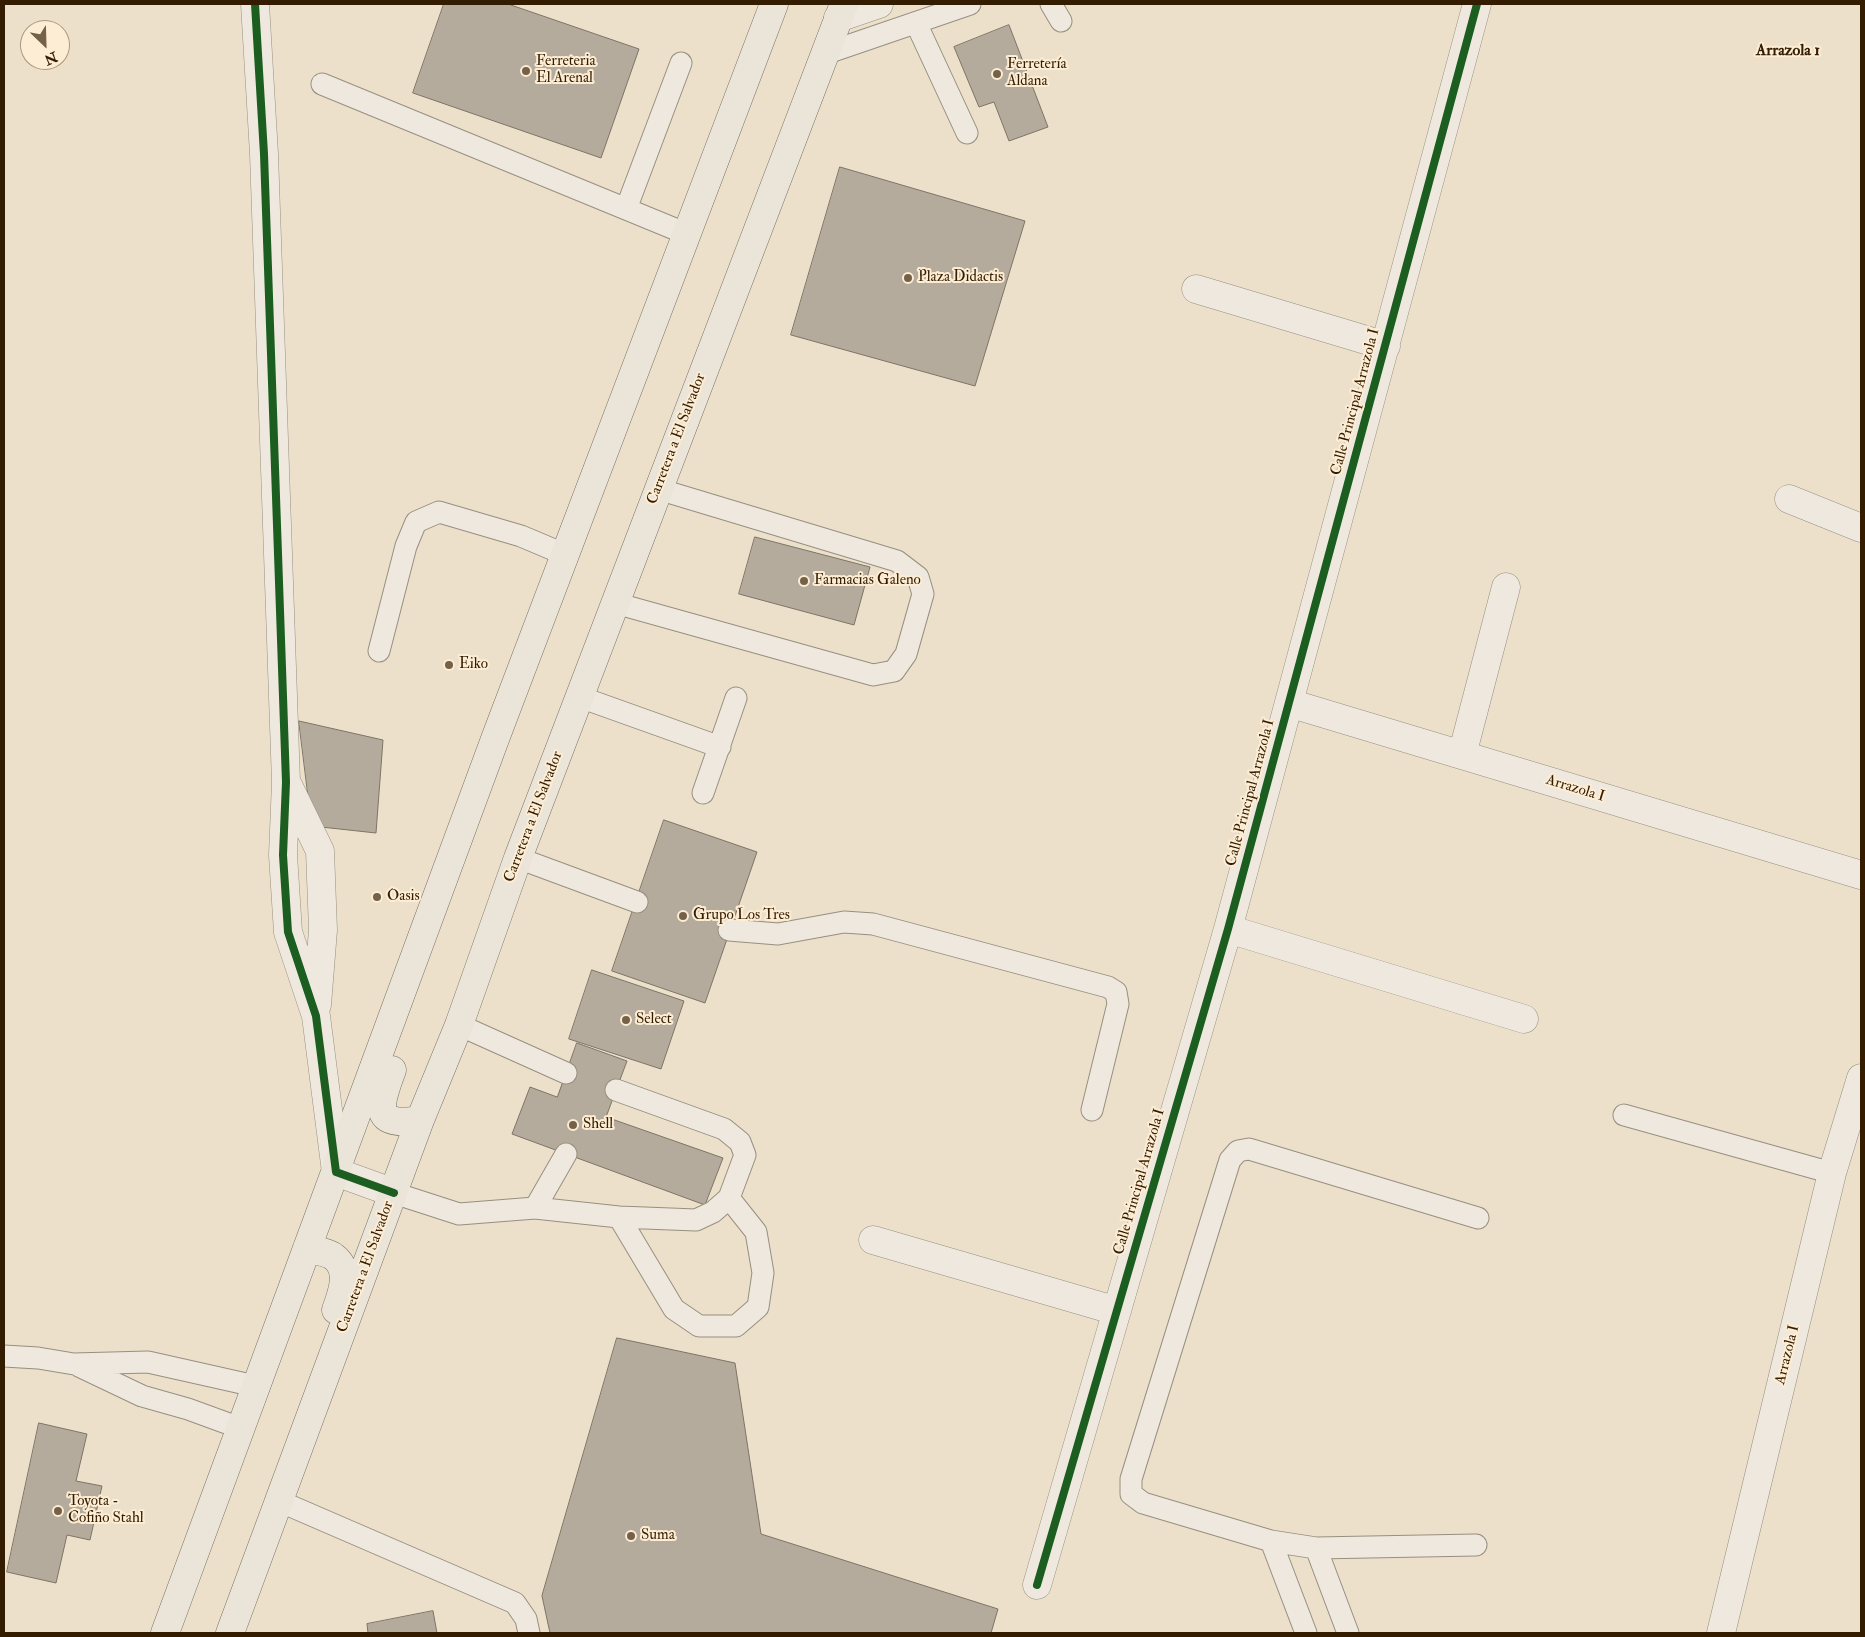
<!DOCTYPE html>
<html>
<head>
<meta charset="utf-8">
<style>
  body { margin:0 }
  #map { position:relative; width:1865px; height:1637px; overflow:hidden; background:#ece0cb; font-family:"IM FELL Double Pica",serif }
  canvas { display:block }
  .frame { position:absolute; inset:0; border:5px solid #341c00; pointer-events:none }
  .north { position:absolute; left:20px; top:20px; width:50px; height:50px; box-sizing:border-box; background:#fcedd4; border:1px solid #ac997f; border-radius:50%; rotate:156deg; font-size:14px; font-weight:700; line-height:20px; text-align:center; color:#341c00 }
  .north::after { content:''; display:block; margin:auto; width:18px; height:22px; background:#746147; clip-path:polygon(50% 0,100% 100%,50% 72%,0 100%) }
</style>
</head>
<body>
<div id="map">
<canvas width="1865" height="1637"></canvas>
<div class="frame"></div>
<div class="north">N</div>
</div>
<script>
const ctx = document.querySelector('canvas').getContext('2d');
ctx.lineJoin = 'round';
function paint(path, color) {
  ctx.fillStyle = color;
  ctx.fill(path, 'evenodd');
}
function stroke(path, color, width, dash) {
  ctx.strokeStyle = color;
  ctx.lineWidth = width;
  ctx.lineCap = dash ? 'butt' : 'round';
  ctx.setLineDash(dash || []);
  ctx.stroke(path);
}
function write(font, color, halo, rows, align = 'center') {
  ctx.font = font + ' "IM FELL Double Pica",serif';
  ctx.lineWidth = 4;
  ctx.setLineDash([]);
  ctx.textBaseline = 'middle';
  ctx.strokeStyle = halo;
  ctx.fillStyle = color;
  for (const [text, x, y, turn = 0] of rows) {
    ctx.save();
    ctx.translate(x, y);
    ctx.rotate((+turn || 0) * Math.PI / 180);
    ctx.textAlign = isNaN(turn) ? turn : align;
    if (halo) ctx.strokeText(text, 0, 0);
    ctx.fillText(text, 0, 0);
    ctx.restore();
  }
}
const building = new Path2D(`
  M444 4H508L639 49 601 158 413 93Z
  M1009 25 1048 127 1009 141 994 102 979 107 954 47Z
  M840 167 1025 221 975 386 791 335Z
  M755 537 870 567 854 625 739 594Z
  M299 721 383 740 376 833 312 826Z
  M664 820 757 852 705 1003 612 971Z
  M592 970 684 1001 661 1069 569 1039Z
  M577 1043 627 1061 606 1117 723 1158 705 1205 512 1134 530 1087 557 1097Z
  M617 1338 735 1363 761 1534 998 1609 991 1633H550L542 1596Z
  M39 1423 87 1434 76 1481 102 1486 90 1540 67 1535 56 1583 7 1572Z
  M433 1611 437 1633H368L367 1624Z`);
paint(building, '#b5ab9c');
stroke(building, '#7d7465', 1);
const lane = new Path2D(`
  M1051 4 1061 21
  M916 23 967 133
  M824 54 970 4
  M322 84 687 234
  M626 209 681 63
  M615 603 873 675 894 671 906 654 923 594 918 577 897 561 658 489
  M379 651 406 546 416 522 439 512 521 536 566 555
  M580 697 720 747
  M703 793 736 698
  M518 858 637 902
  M729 930 778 934 844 922 873 924 1108 987 1116 992 1118 1004 1092 1110
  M459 1025 566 1073
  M1624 1115 1832 1173
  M394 1193 459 1214 535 1208 619 1217 696 1220 713 1212 729 1198 745 1155 740 1142 724 1129 616 1090
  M535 1208 566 1154
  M619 1217 674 1309 699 1326H736L758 1307 763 1273 756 1232 729 1198
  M4 1356 38 1358 74 1364 148 1362 255 1386
  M79 1366 142 1396 188 1409 240 1428
  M279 1501 515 1603 526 1619 529 1633
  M1271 1541 1306 1633
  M1476 1545 1316 1548 1271 1541 1143 1503 1131 1494V1479L1230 1160 1238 1151 1249 1149 1478 1218
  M1316 1548 1348 1633`);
const street = new Path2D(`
  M255 4 264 154 286 782 283 855 288 932 316 1016 336 1172 394 1193
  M838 18 879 4
  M1196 289 1386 346
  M1789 499 1861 528
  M1289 703 1861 875
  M1462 755 1506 587
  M287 783 320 851 323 930 317 1005
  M1228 929 1524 1019
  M873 1240 1117 1311
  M1037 1585 1228 929 1477 4
  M1721 1633 1832 1173 1861 1078`);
const highway = new Path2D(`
  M392 1070C379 1105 371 1128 420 1120
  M307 1248C315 1251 328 1252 334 1257 351 1270 342 1294 336 1310
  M165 1633 495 739 774 4
  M230 1633 420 1120 459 1025 518 858 844 4`);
stroke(lane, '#988f7f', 23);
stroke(street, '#988f7f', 29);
stroke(highway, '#7d7465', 29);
stroke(lane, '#efe8de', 21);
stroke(street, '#efe8de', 28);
stroke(highway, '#ebe4d9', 28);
stroke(new Path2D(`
  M255 4 264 154 286 782 283 855 288 932 316 1016 336 1172 394 1193
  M1037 1585 1228 929 1477 4`), '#1b5e20', 8);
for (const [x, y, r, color] of [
  [526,71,5,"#746147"],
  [997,74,5,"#746147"],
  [908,278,5,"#746147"],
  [804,581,5,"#746147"],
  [449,665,5,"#746147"],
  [377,897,5,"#746147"],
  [683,916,5,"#746147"],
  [626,1020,5,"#746147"],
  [573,1125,5,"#746147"],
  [58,1511,5,"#746147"],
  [631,1536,5,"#746147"]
]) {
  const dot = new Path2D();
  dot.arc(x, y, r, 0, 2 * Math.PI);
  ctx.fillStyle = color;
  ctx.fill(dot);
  stroke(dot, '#fcedd4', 2);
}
write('15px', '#341c00', '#fcedd4', [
  ["Ferreteria",536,62],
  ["El Arenal",536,79],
  ["Ferretería",1007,65],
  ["Aldana",1007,82],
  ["Plaza Didactis",918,278],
  ["Farmacias Galeno",814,581],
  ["Eiko",459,665],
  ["Oasis",387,897],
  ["Grupo Los Tres",693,916],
  ["Select",636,1020],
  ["Shell",583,1125],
  ["Toyota -",68,1502],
  ["Cofiño Stahl",68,1519],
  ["Suma",641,1536]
], 'left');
write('15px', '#341c00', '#fcedd4', [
  ["Calle Principal Arrazola I",1356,402,-75],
  ["Carretera a El Salvador",677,439,-69],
  ["Arrazola I",1575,789,17],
  ["Calle Principal Arrazola I",1251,793,-75],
  ["Carretera a El Salvador",534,817,-69],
  ["Calle Principal Arrazola I",1140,1182,-74],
  ["Carretera a El Salvador",366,1267,-70],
  ["Arrazola I",1788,1355,-76]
]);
write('bold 16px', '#341c00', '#fcedd4', [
  ["Arrazola 1",1788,52]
]);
</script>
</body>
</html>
